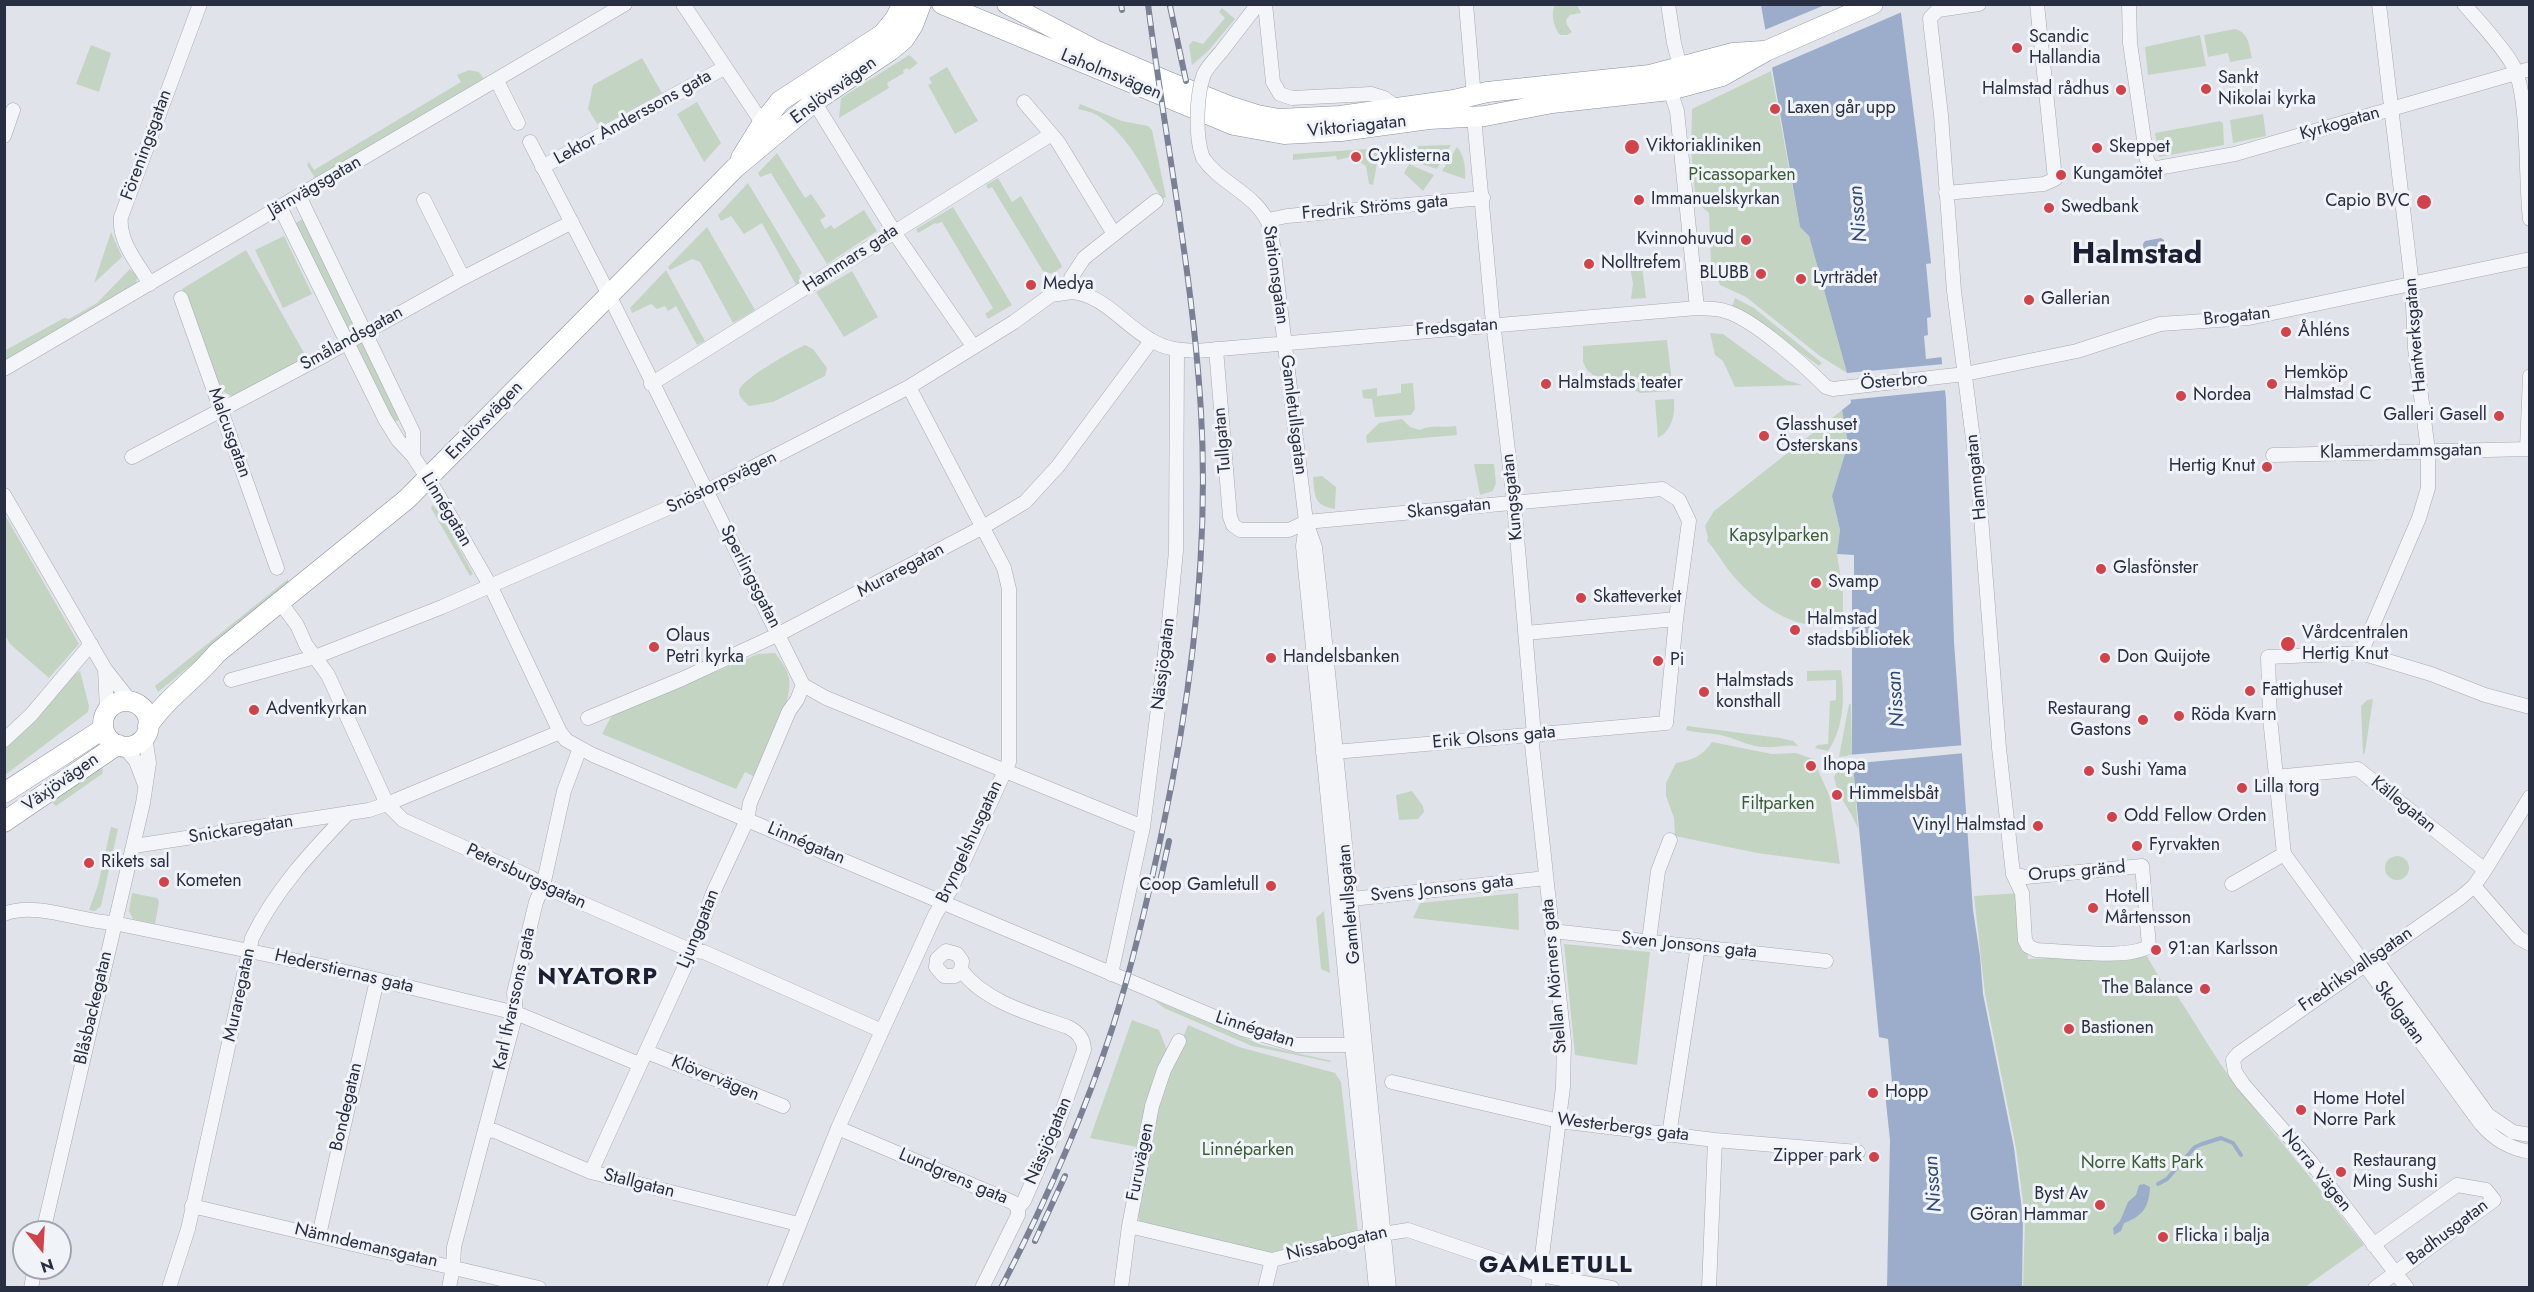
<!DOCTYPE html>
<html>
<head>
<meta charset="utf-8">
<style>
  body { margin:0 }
  #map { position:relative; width:2534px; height:1292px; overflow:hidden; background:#e1e3ea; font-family:Jost,sans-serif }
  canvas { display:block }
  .frame { position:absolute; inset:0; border:6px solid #282f42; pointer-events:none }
  .north { position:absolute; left:12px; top:1220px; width:60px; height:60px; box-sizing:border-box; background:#f0f3f7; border:2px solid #a0a5af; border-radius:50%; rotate:162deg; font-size:16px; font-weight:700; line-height:24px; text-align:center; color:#282f42 }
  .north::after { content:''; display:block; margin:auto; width:21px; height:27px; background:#d2424a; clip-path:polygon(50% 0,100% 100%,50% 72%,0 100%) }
</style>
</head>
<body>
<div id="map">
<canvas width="2534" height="1292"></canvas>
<div class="frame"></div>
<div class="north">N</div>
</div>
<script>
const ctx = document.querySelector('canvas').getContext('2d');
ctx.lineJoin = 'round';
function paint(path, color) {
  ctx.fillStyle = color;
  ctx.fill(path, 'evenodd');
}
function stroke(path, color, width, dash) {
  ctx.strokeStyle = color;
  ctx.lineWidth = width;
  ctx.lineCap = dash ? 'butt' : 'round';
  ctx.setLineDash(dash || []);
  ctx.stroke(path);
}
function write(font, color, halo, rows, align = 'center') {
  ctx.font = font + ' Jost,sans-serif';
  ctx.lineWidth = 6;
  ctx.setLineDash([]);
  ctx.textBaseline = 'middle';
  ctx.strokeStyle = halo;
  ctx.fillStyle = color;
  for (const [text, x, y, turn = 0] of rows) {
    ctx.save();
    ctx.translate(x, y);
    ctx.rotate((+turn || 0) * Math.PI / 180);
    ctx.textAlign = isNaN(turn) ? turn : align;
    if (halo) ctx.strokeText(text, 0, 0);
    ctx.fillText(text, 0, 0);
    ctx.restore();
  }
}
paint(new Path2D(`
  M1555 5H1577L1581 13 1570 15 1566 20 1567 25 1572 32 1567 35H1560C1554 28 1550 13 1555 5Z
  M1222 8 1235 19 1208 51 1192 65 1189 45 1193 41 1203 44 1225 18 1219 12Z
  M2235 29C2249 33 2249 45 2252 58L2230 62 2228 53 2208 57 2204 35Z
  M2200 35 2206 66 2148 75 2145 47Z
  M91 45 111 53 99 92 76 84Z
  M909 55 918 63 909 70 908 68 903 70 904 73 887 83 889 88 839 118 841 98Z
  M642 58 662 93 599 127 588 109 593 85Z
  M947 67 978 121 955 134 928 85 932 83 929 78Z
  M469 70 479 72 484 79 482 83 315 178 307 165 309 162 314 170 461 82 457 75Z
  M1771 71 1800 227 1809 236 1847 373 1820 356 1746 297 1720 285 1711 264 1709 213 1696 202 1691 151 1692 109Z
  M697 102 721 143 704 162 677 114Z
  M1080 104 1122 121 1148 126 1152 130 1166 197 1162 199C1144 170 1129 137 1100 117 1093 112 1086 111 1078 109Z
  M2263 114 2266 136 2233 143 2230 120Z
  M2220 121 2223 123 2224 145 2159 157 2155 133Z
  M1451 145 1437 169 1409 160 1415 146Z
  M1457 147C1464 154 1466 169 1465 179L1442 171Z
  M1368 149 1379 153 1373 185 1369 184 1366 166 1351 157 1337 160 1336 156 1293 160V154Z
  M777 153 805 198 811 194 826 216 820 220 825 229 831 225 834 229 864 210 877 231 827 264 771 173 760 177 758 173Z
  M1409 164 1434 175 1423 191 1404 173Z
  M998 178 1012 202 1021 196 1061 264 1062 267 1052 274 1043 271 992 187 988 189 986 185Z
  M748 183 802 273 799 276 802 281 796 285 762 223 744 234 731 216 721 221 718 215Z
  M953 207 1012 305 988 319 985 314 993 308 942 222 936 224 935 223 918 233 916 229Z
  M306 217 360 329 349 335 294 224Z
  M707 227 755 310 733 323 700 262 692 259 670 270 668 267Z
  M111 232 122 257 94 283Z
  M284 236 312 294 283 308 255 250Z
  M246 250 307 358 232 396 218 389 182 289Z
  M1634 256 1641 259 1646 298 1631 299 1633 283 1628 257Z
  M130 269 138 276 135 286 5 362 4 351 64 318 69 319 97 303Z
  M666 270 705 341 697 345 676 306 668 311 665 306 657 309 651 304 632 313 630 308Z
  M852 271 878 317 844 337 816 292Z
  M1735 298 1754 308 1822 363 1819 366 1763 325 1732 307Z
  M1710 333 1723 334 1786 380 1802 385 1735 387 1723 361 1715 355Z
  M364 338 401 419 392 423 354 341Z
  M1667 340 1673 391 1640 393 1621 383 1593 375 1587 370 1583 362V346Z
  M805 345 813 349 827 368 825 376 773 402 749 406C745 402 738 397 739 391 741 379 794 350 805 345Z
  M1413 383 1415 409 1411 415 1375 417 1372 399 1363 398 1362 390 1377 388V396L1401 393V384Z
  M1674 399C1675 415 1673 429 1658 438L1655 400Z
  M1842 410 1848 444 1832 496 1840 530 1837 554 1843 593V624C1796 634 1758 606 1730 572 1722 562 1716 550 1707 541L1708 537 1705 526 1714 511Z
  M1402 419 1410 427 1420 430C1431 424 1443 428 1456 426L1457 435 1367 443 1366 436 1379 423Z
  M1474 464H1494L1496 483 1493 491 1480 495Z
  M1322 476 1336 487 1335 509C1313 505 1315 496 1313 477Z
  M432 505 439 511 473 574 470 576 431 508Z
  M5 515 79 644 49 678 10 644 5 635Z
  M288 579V586L158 692 155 686Z
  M775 653C781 661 787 668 789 678 793 701 767 754 757 778L745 772 736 789 602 734 612 715 758 654Z
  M1841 670C1845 696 1844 728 1828 751L1815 748 1817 745 1828 744 1830 701 1836 700V680L1807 681V671Z
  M80 671 89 706 88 712 5 775V748L32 724 72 676Z
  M2373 699 2365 752 2363 755 2361 706 2367 700Z
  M1849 704H1851L1852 755 1839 757Z
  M1687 726 1780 738 1793 741 1798 746C1787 744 1777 748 1765 747 1749 747 1738 739 1724 736 1711 732 1699 734 1686 730Z
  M1712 742 1772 754 1796 753 1813 759 1830 797 1840 864 1757 853 1675 836 1674 818 1666 796V783L1676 763C1692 760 1703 756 1712 742Z
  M99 763 103 770 102 774 56 806 52 802Z
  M1853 766 1858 829C1851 809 1838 799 1834 777L1840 767Z
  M1412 791 1423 806 1424 812 1418 819 1399 820 1396 795Z
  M111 827 118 829 101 906 95 911 89 910 98 885Z
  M2385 868a12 12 0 1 1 24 0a12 12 0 1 1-24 0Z
  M132 893 157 898 159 902 155 924 133 919 129 911Z
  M1518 893 1519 930 1413 918 1420 903Z
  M2021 893 2028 959 2145 953 2162 982 2166 980C2190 1012 2208 1048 2232 1080 2275 1136 2321 1189 2364 1245L2305 1287H2023L2025 1218 2016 1148 1985 994 1974 896Z
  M1324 911 1330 973 1321 969 1316 918Z
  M1564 944 1650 952 1637 1065 1575 1055Z
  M1154 1000 1262 1045 1332 1061 1330 1062 1252 1046 1164 1008Z
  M1132 1020 1159 1030 1167 1050 1153 1080 1137 1147 1090 1138Z
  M1188 1025 1239 1047 1335 1073 1341 1082 1358 1232 1306 1243 1269 1253 1140 1224 1137 1212 1156 1107Z`), '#c4d4c2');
paint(new Path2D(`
  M1761 5H1900L1920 163 1946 399 1954 642 1973 910 1980 956 1983 994 2014 1148 2023 1218 2022 1287H1887L1890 1140 1885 1093H1893L1888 1039 1879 1037 1852 755V585L1854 586V555L1837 554 1840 530 1832 496 1848 444 1842 410 1851 403 1847 373 1809 236 1800 227Z
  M2161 238 2164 240 2166 260 2164 263 2148 266 2145 264 2143 244 2145 241Z
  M2144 1184 2150 1187C2149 1207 2143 1216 2124 1223L2121 1231 2114 1235 2113 1228 2120 1221 2128 1202 2136 1195 2139 1185Z`), '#9badcb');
paint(new Path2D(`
  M1825 5H1901L1902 12 1769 69 1762 31Z
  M1933 263 1945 361H1942V357L1926 359 1924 336 1928 335 1927 318 1931 317 1926 264Z
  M1944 364 1947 390 1848 400 1847 373Z
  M1965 745V753L1849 764 1848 755Z`), '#e1e3ea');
stroke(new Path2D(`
  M2158 1184 2167 1179 2195 1147 2202 1144 2221 1138 2233 1143 2241 1155`), '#9badcb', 4);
const minor = new Path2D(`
  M683 4 767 130
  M1265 4 1273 82 1280 94 1292 98 1371 94 1384 98 1398 108
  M1466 4 1473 86
  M1668 4 1674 43 1682 75
  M1979 4 1938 10 1930 18 1931 29 1941 115 1954 291 1978 478 1999 748 2013 874 2022 893 2025 940 2028 946 2036 950C2062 951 2130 960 2149 946L2142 866 2026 877 2013 874
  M2129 4 2130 43 2147 160 2152 169 2235 154 2530 69
  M2464 4C2480 23 2498 41 2511 62 2530 89 2525 182 2530 219
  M1221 52 1258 4
  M497 81 518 123
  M1665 84 1670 90 1677 111 1697 308
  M810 95 898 238 973 346
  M1024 102 1058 142 1114 234
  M1474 117 1492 313 1514 502 1534 735 1532 745 1564 1041 1563 1087 1538 1288
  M4 136 13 110
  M530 142 600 277 803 685 826 698 1143 827
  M1203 158C1222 186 1258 193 1271 229L1306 522 1315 547 1322 612 1389 1288
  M542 167 724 68
  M1946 193 2044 184 2055 179 2037 4
  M299 196 413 432V456
  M424 200 463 278
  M280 207 385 419 398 440 413 456 437 493 491 587 560 732 566 740 593 755 1243 1029 1297 1045H1352
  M1268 220 1287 216 1483 198
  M150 284C138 264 118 241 121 217L200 4
  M1072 292C1104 295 1124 325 1151 340 1165 349 1180 350 1196 351L1697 308C1706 309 1716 308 1725 311 1754 319 1804 365 1826 387L1833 389 1965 374 2077 351 2160 324 2249 318 2530 259
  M181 298 277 568
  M1216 349 1230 517 1233 525 1240 530H1289L1306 522 1662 489 1679 500 1689 521 1676 619 1666 723 1323 753
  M4 369 625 4
  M651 384 1050 135
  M2527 449 2530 376
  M2273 455 2530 449
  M132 457 325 355 463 278 572 222
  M4 495 105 669 131 702
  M1306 525 1303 546 1376 1288
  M280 602 297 625 306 645 328 675 387 804 403 820 530 877 543 886 692 951 704 952 882 1031
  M1526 633 1676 619
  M2361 653 2419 518 2428 488V451L2415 348 2412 285 2379 4
  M105 669 107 710
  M231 680 315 657 442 607 707 491 909 387 1014 322 1051 295 1072 292 1071 278 1084 258 1156 201
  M2530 707 2485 695 2431 674 2361 653 2268 657 2270 718 2284 854 2481 1124C2495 1140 2509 1148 2530 1152
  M588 718 682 679 779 634 983 527 1025 502 1058 466 1151 341
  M4 740 31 715 91 644
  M123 746 136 761 145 785
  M2275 777 2358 769 2485 870
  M134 846 369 810 387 804 560 732
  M2232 884 2284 854
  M2474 886 2519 938 2530 944
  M1342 900 1546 878
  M4 914C36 901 81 922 114 923L317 965 516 1013 639 1064
  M1552 931 1826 961
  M1649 941 1658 871 1670 840
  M2374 957 2488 1115 2513 1132 2530 1135
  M961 970 955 976H944L936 967 937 959 946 951 957 954 962 961 961 970C985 1002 1031 1014 1068 1027 1078 1032 1084 1039 1084 1050L1058 1123 1024 1201 1018 1207
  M1111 974 1143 827 1169 622 1176 551 1177 350
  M647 1052 783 1106
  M1392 1082 1559 1121 1715 1140 1858 1152
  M838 1128 1012 1202 1018 1207V1215L982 1288
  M485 1130 495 1131 591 1172 798 1224
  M1669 1135 1698 946
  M591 1172 692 951 713 893 747 820 750 803 789 711 797 700 803 685
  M192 1206 539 1288
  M1129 1226 1272 1260 1357 1238 1408 1230 1540 1275 1612 1288
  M43 1232 143 803 149 763 145 736
  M319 1235 377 980
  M2373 1245 2457 1185 2486 1190 2494 1200 2375 1288
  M31 1288 35 1268
  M169 1288 188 1229 252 938C276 889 311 852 348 813
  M449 1288 453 1267 454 1247 516 1013 514 993 536 902 543 886 564 791 580 748
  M774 1288 838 1128 882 1031 935 915 951 889 1009 762V589L1004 568 909 387
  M1121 1288 1129 1226 1152 1106 1164 1070 1179 1041
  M1265 1288 1272 1260
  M1709 1288 1715 1140
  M2407 1288 2310 1161 2243 1084 2235 1072 2233 1060 2238 1054 2460 898 2474 886 2485 870 2530 797`);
const highway = new Path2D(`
  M942 4 1234 125 1284 134 1341 131 1429 119 1485 116 1552 103 1670 90 1722 76 1766 51 1873 4
  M1007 4 1097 51 1164 80 1229 106 1257 115 1279 119 1340 116 1454 100 1487 92 1650 75 1733 53 1763 51
  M741 158 762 124 780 101 883 34 895 19 903 4
  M103 724a23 23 0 1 1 46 0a23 23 0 1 1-46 0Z
  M148 726C166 698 196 679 217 653L407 499 735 168 814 102 891 50 904 39 913 25 921 4
  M4 793 103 729
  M4 822 111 749 119 745`);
stroke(minor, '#a6a9b4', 15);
stroke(highway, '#888fa1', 21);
stroke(minor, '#f4f5f8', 14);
stroke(highway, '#fff', 20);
const rail = new Path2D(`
  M1121 4 1122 10
  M1170 6 1186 81
  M1160 882 1169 841
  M1035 1241 1065 1176
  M1001 1288C1045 1203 1084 1116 1113 1026 1134 960 1149 894 1163 827 1192 691 1209 551 1201 412 1193 275 1165 140 1148 4`);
stroke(rail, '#7a8194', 6);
stroke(rail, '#f0f3f7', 4, [11]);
const minorBridge = new Path2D(`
  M1203 158C1195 138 1196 95 1204 74 1208 66 1215 59 1221 52`);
stroke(minorBridge, '#a6a9b4', 15, []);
stroke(minorBridge, '#f4f5f8', 14);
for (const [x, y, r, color] of [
  [2017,48,6,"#d2424a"],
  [2206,89,6,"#d2424a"],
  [2121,90,6,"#d2424a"],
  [1775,109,6,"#d2424a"],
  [1632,147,8,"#d2424a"],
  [2097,148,6,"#d2424a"],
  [1356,157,6,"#d2424a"],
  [2061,175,6,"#d2424a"],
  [1639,200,6,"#d2424a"],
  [2424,202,8,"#d2424a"],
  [2049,208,6,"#d2424a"],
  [1746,240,6,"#d2424a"],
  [1589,264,6,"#d2424a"],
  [1761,274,6,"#d2424a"],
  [1801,279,6,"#d2424a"],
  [1031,285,6,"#d2424a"],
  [2029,300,6,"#d2424a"],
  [2286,332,6,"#d2424a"],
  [1546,384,6,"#d2424a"],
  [2272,384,6,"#d2424a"],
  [2181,396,6,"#d2424a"],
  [2499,416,6,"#d2424a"],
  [1764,436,6,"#d2424a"],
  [2267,467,6,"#d2424a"],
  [2101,569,6,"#d2424a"],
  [1816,583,6,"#d2424a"],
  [1581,598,6,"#d2424a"],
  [1795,630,6,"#d2424a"],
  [2288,644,8,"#d2424a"],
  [654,647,6,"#d2424a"],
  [1271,658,6,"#d2424a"],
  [2105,658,6,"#d2424a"],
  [1658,661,6,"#d2424a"],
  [2250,691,6,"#d2424a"],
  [1704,692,6,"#d2424a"],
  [254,710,6,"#d2424a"],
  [2179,716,6,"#d2424a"],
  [2143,720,6,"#d2424a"],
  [1811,766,6,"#d2424a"],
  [2089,771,6,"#d2424a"],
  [2242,788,6,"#d2424a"],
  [1837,795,6,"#d2424a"],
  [2112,817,6,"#d2424a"],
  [2038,826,6,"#d2424a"],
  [2137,846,6,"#d2424a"],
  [89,863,6,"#d2424a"],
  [164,882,6,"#d2424a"],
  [1271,886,6,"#d2424a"],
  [2093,908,6,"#d2424a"],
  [2156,950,6,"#d2424a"],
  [2205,989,6,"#d2424a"],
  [2069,1029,6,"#d2424a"],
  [1873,1093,6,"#d2424a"],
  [2301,1110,6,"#d2424a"],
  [1874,1157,6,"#d2424a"],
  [2341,1172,6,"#d2424a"],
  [2100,1205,6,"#d2424a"],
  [2163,1237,6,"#d2424a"]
]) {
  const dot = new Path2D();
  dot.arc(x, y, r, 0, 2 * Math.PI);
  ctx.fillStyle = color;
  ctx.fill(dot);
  stroke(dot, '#f0f3f7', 2);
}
write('18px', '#282f42', '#f0f3f7', [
  ["Scandic",2029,38],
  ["Hallandia",2029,59],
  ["Sankt",2218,79],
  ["Nikolai kyrka",2218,100],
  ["Halmstad rådhus",2109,90,"right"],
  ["Laxen går upp",1787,109],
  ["Viktoriakliniken",1646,147],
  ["Skeppet",2109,148],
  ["Cyklisterna",1368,157],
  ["Kungamötet",2073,175],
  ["Immanuelskyrkan",1651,200],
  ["Capio BVC",2410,202,"right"],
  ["Swedbank",2061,208],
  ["Kvinnohuvud",1734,240,"right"],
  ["Nolltrefem",1601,264],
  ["BLUBB",1749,274,"right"],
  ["Lyrträdet",1813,279],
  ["Medya",1043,285],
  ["Gallerian",2041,300],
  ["Åhléns",2298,332],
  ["Hemköp",2284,374],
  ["Halmstad C",2284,395],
  ["Halmstads teater",1558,384],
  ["Nordea",2193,396],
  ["Galleri Gasell",2487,416,"right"],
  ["Glasshuset",1776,426],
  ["Österskans",1776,447],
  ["Hertig Knut",2255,467,"right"],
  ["Glasfönster",2113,569],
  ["Svamp",1828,583],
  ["Skatteverket",1593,598],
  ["Halmstad",1807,620],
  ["stadsbibliotek",1807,641],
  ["Vårdcentralen",2302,634],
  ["Hertig Knut",2302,655],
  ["Olaus",666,637],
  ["Petri kyrka",666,658],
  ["Handelsbanken",1283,658],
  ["Don Quijote",2117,658],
  ["Pi",1670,661],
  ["Halmstads",1716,682],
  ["konsthall",1716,703],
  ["Fattighuset",2262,691],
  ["Adventkyrkan",266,710],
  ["Restaurang",2131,710,"right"],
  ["Gastons",2131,731,"right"],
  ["Röda Kvarn",2191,716],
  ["Ihopa",1823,766],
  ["Sushi Yama",2101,771],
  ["Lilla torg",2254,788],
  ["Himmelsbåt",1849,795],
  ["Odd Fellow Orden",2124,817],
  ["Vinyl Halmstad",2026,826,"right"],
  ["Fyrvakten",2149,846],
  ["Rikets sal",101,863],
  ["Kometen",176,882],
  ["Coop Gamletull",1259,886,"right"],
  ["Hotell",2105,898],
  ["Mårtensson",2105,919],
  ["91:an Karlsson",2168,950],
  ["The Balance",2193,989,"right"],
  ["Bastionen",2081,1029],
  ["Hopp",1885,1093],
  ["Home Hotel",2313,1100],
  ["Norre Park",2313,1121],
  ["Zipper park",1862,1157,"right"],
  ["Restaurang",2353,1162],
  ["Ming Sushi",2353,1183],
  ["Byst Av",2088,1195,"right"],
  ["Göran Hammar",2088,1216,"right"],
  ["Flicka i balja",2175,1237]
], 'left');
write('18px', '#282f42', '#f0f3f7', [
  ["Laholmsvägen",1111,75,22],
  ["Enslövsvägen",834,91,-36],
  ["Lektor Anderssons gata",633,118,-29],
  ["Kyrkogatan",2340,124,-16],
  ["Viktoriagatan",1357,127,-6],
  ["Föreningsgatan",147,145,-70],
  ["Järnvägsgatan",315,187,-30],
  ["Fredrik Ströms gata",1375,208,-5],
  ["Hammars gata",851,259,-33],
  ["Stationsgatan",1275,275,82],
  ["Brogatan",2237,317,-6],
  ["Fredsgatan",1457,328,-4],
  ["Hantverksgatan",2416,335,-95],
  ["Smålandsgatan",352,339,-29],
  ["Österbro",1894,382,-5],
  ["Gamletullsgatan",1293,415,83],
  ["Enslövsvägen",485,421,-46],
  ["Malcusgatan",229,433,70],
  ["Tullgatan",1223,440,-95],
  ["Klammerdammsgatan",2401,452,-1],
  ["Hamngatan",1977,477,-96],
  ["Snöstorpsvägen",722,483,-26],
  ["Kungsgatan",1513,497,-96],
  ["Skansgatan",1449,509,-6],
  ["Linnégatan",446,510,59],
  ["Muraregatan",901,571,-28],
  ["Sperlingsgatan",750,577,63],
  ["Nässjögatan",1164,664,-83],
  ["Erik Olsons gata",1494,738,-5],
  ["Växjövägen",61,783,-35],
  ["Källegatan",2403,805,39],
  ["Snickaregatan",241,830,-9],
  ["Bryngelshusgatan",970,842,-65],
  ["Linnégatan",806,844,23],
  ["Orups gränd",2077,872,-5],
  ["Petersburgsgatan",526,877,25],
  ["Svens Jonsons gata",1442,889,-6],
  ["Gamletullsgatan",1350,904,-95],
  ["Ljunggatan",699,929,-68],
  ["Sven Jonsons gata",1689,946,6],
  ["Fredriksvallsgatan",2356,970,-35],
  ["Hederstiernas gata",344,972,13],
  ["Stellan Mörners gata",1555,976,-95],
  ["Muraregatan",240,995,-78],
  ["Karl Ifvarssons gata",515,999,-78],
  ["Blåsbackegatan",94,1008,-77],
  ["Skolgatan",2399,1013,54],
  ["Linnégatan",1255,1030,18],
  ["Klövervägen",715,1079,22],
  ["Bondegatan",347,1107,-77],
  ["Westerbergs gata",1623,1128,7],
  ["Nässjögatan",1049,1141,-67],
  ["Furuvägen",1141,1162,-79],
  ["Norra Vägen",2316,1171,51],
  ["Lundgrens gata",953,1177,23],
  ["Stallgatan",639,1184,14],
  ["Badhusgatan",2448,1233,-37],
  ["Nissabogatan",1337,1244,-13],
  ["Nämndemansgatan",366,1246,13]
]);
write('18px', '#395e35', '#f0f3f7', [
  ["Picassoparken",1742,176],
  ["Kapsylparken",1779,537],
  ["Filtparken",1778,805],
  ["Linnéparken",1248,1151],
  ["Norre Katts Park",2142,1164]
]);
write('italic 20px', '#314a77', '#f0f3f7', [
  ["Nissan",1859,214,-95],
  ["Nissan",1897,699,-94],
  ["Nissan",1934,1184,-94]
]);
ctx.letterSpacing = '1.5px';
write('bold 24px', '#1b2133', '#f0f3f7', [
  ["NYATORP",598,978],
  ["GAMLETULL",1556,1266]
]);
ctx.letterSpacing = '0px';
write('bold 30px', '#1b2133', '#f0f3f7', [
  ["Halmstad",2137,256]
]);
</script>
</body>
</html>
